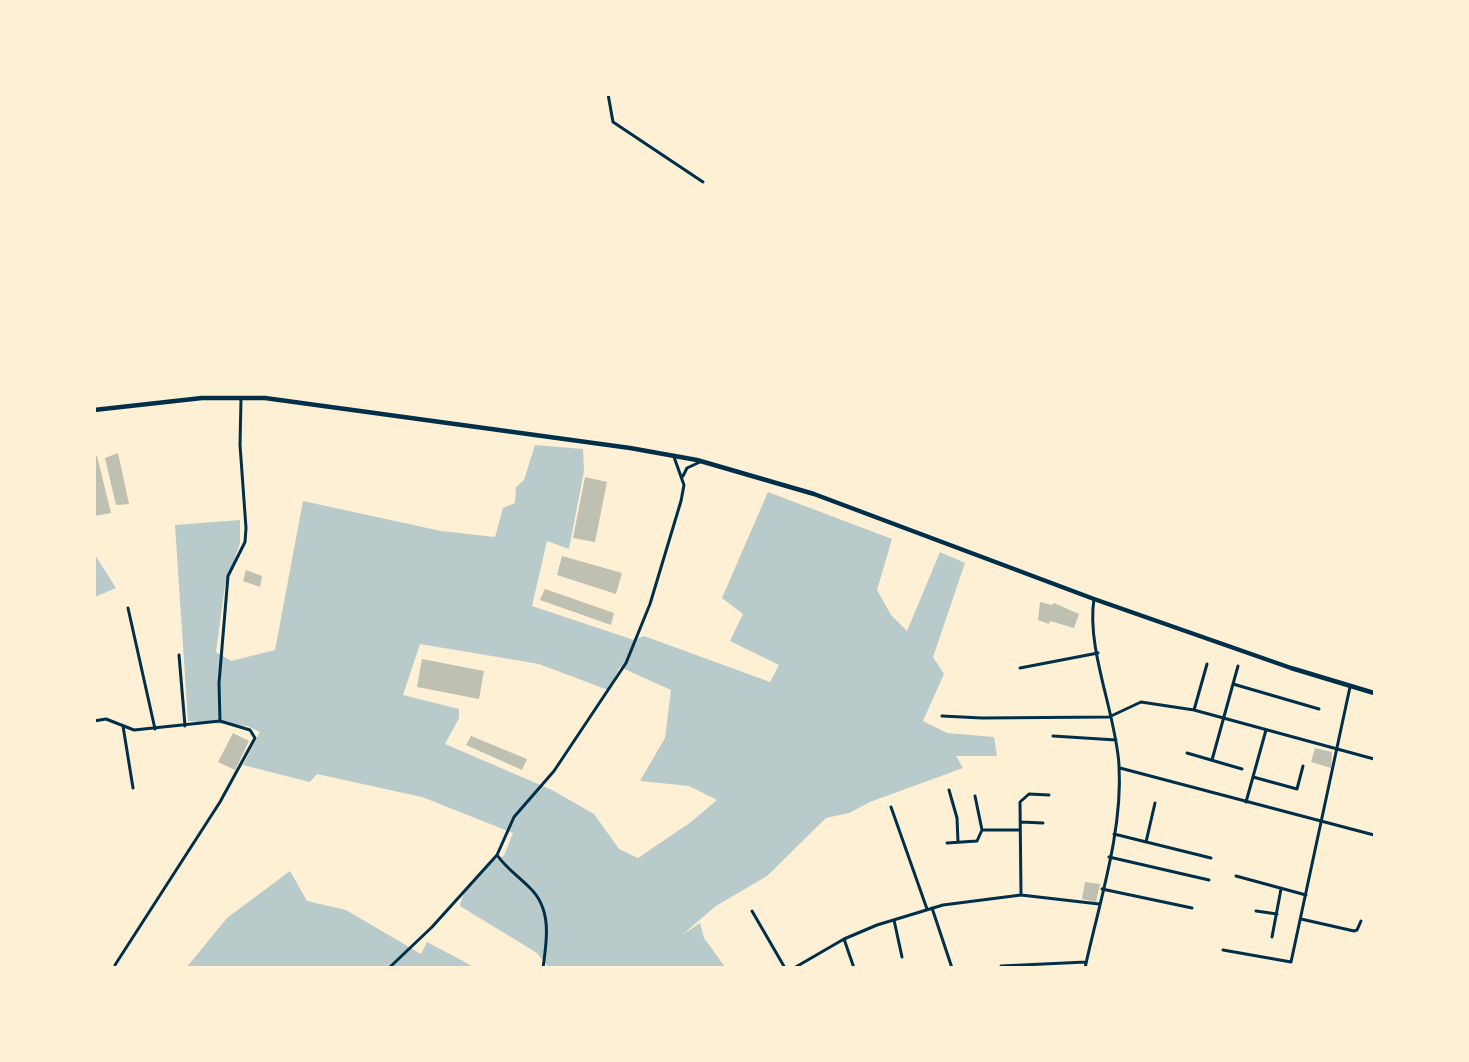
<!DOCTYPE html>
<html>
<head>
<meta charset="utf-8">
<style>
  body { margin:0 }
  #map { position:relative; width:1469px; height:1062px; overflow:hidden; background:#fdf0d5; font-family:Commissioner,sans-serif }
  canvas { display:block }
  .frame { position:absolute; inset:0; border:96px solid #fdf0d5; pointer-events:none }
</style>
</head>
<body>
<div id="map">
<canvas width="1469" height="1062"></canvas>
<div class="frame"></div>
</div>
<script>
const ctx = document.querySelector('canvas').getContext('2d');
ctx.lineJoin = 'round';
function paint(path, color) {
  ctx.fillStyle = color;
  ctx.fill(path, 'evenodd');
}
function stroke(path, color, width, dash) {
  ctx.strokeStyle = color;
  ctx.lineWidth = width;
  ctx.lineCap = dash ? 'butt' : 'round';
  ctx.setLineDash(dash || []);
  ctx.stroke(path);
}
paint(new Path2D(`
  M535 445 583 449 584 471 569 549 547 541 532 606 634 640 644 636 770 682 779 665 730 641 743 614 722 598 768 492 892 539 877 590 891 615 907 631 940 552 965 563 933 657 944 674 923 721 947 733 994 737 997 756H956L963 768 870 802 849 813 826 818 767 876 716 906 682 935 700 923 704 938 725 967H548L537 953 460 906C463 888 485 860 504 856L513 833 422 797 317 774 310 782 243 765 260 732 247 726 188 721 175 525 240 520V543L225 585 216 652 231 661 275 650 303 501 441 531 495 537 503 508 515 503 516 487 524 480ZM420 644 539 664 608 690 620 667 671 690 665 738 640 781 689 786 717 800 691 822 638 858 619 849 594 814 552 790 445 744 459 718V709L403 695Z
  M95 555 116 588 95 597H94Z
  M290 871 307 901 346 910 421 954 427 942 474 967 186 968 227 918Z`), '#b9caca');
paint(new Path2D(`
  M118 453 129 504 116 505 105 458Z
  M97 456 111 513 94 516V457Z
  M585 477 607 482 595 542 573 538Z
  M562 556 622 573 616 594 557 575Z
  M246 570 262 576 260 587 243 581Z
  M545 589 614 613 611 625 540 600Z
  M1040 602 1052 605 1054 603 1079 614 1074 628 1050 621 1049 624 1038 620Z
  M422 659 484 671 479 699 417 687Z
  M233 733 249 741 235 770 218 762Z
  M471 736 527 759 522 770 466 745Z
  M1315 748 1332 752 1331 768 1311 762Z
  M1085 882 1100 884 1096 902 1082 899Z`), '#bec0b2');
stroke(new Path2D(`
  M608 94 613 122 703 182
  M683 476 687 468 700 462
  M128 608 155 729
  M179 655 185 726
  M1020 668 1098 653
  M1233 684 1319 709
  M1194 710 1207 664
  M942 716 982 718 1109 717 1141 702 1194 710 1374 759
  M94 721 106 719 134 730 220 721 219 683 228 576 245 542 246 528 240 445 241 399
  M123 726 133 788
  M1053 736 1116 740
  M1187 753 1242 769
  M1212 760 1238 666
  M1120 768 1374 835
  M1253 777 1297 789 1303 766
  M949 790 957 818 958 842
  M975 796 982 830
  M1246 802 1266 730
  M891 807 927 909
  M1021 822 1043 823
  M1114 834 1211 858
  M1146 842 1155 803
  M947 843 977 841 982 830H1020
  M497 855C506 868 518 876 530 888 552 909 547 940 543 968
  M1109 857 1209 880
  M1236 876 1306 895
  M1102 889 1192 908
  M1021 895 1020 802 1029 794 1049 795
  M932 908 952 968
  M752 911 785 968
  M1256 911 1277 914
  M1301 919 1354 931 1357 930 1361 921
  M894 920 902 957
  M1272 937 1281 889
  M844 939 854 968
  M1223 950 1291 962 1350 687
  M115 965 220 802 255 738 250 730 220 721
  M1001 966 1086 962
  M389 968 432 927 497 855 514 817 554 771 626 663 650 604 681 501 684 485 674 457
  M794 968 844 939 877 925 943 905 1021 895 1099 904
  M1085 968C1099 903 1123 832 1119 765 1116 714 1086 648 1094 599`), '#003049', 3);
stroke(new Path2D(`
  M94 410 202 398H265L630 448 697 460 814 494 1094 599 1291 668 1374 693`), '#003049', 4.5);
</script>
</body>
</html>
